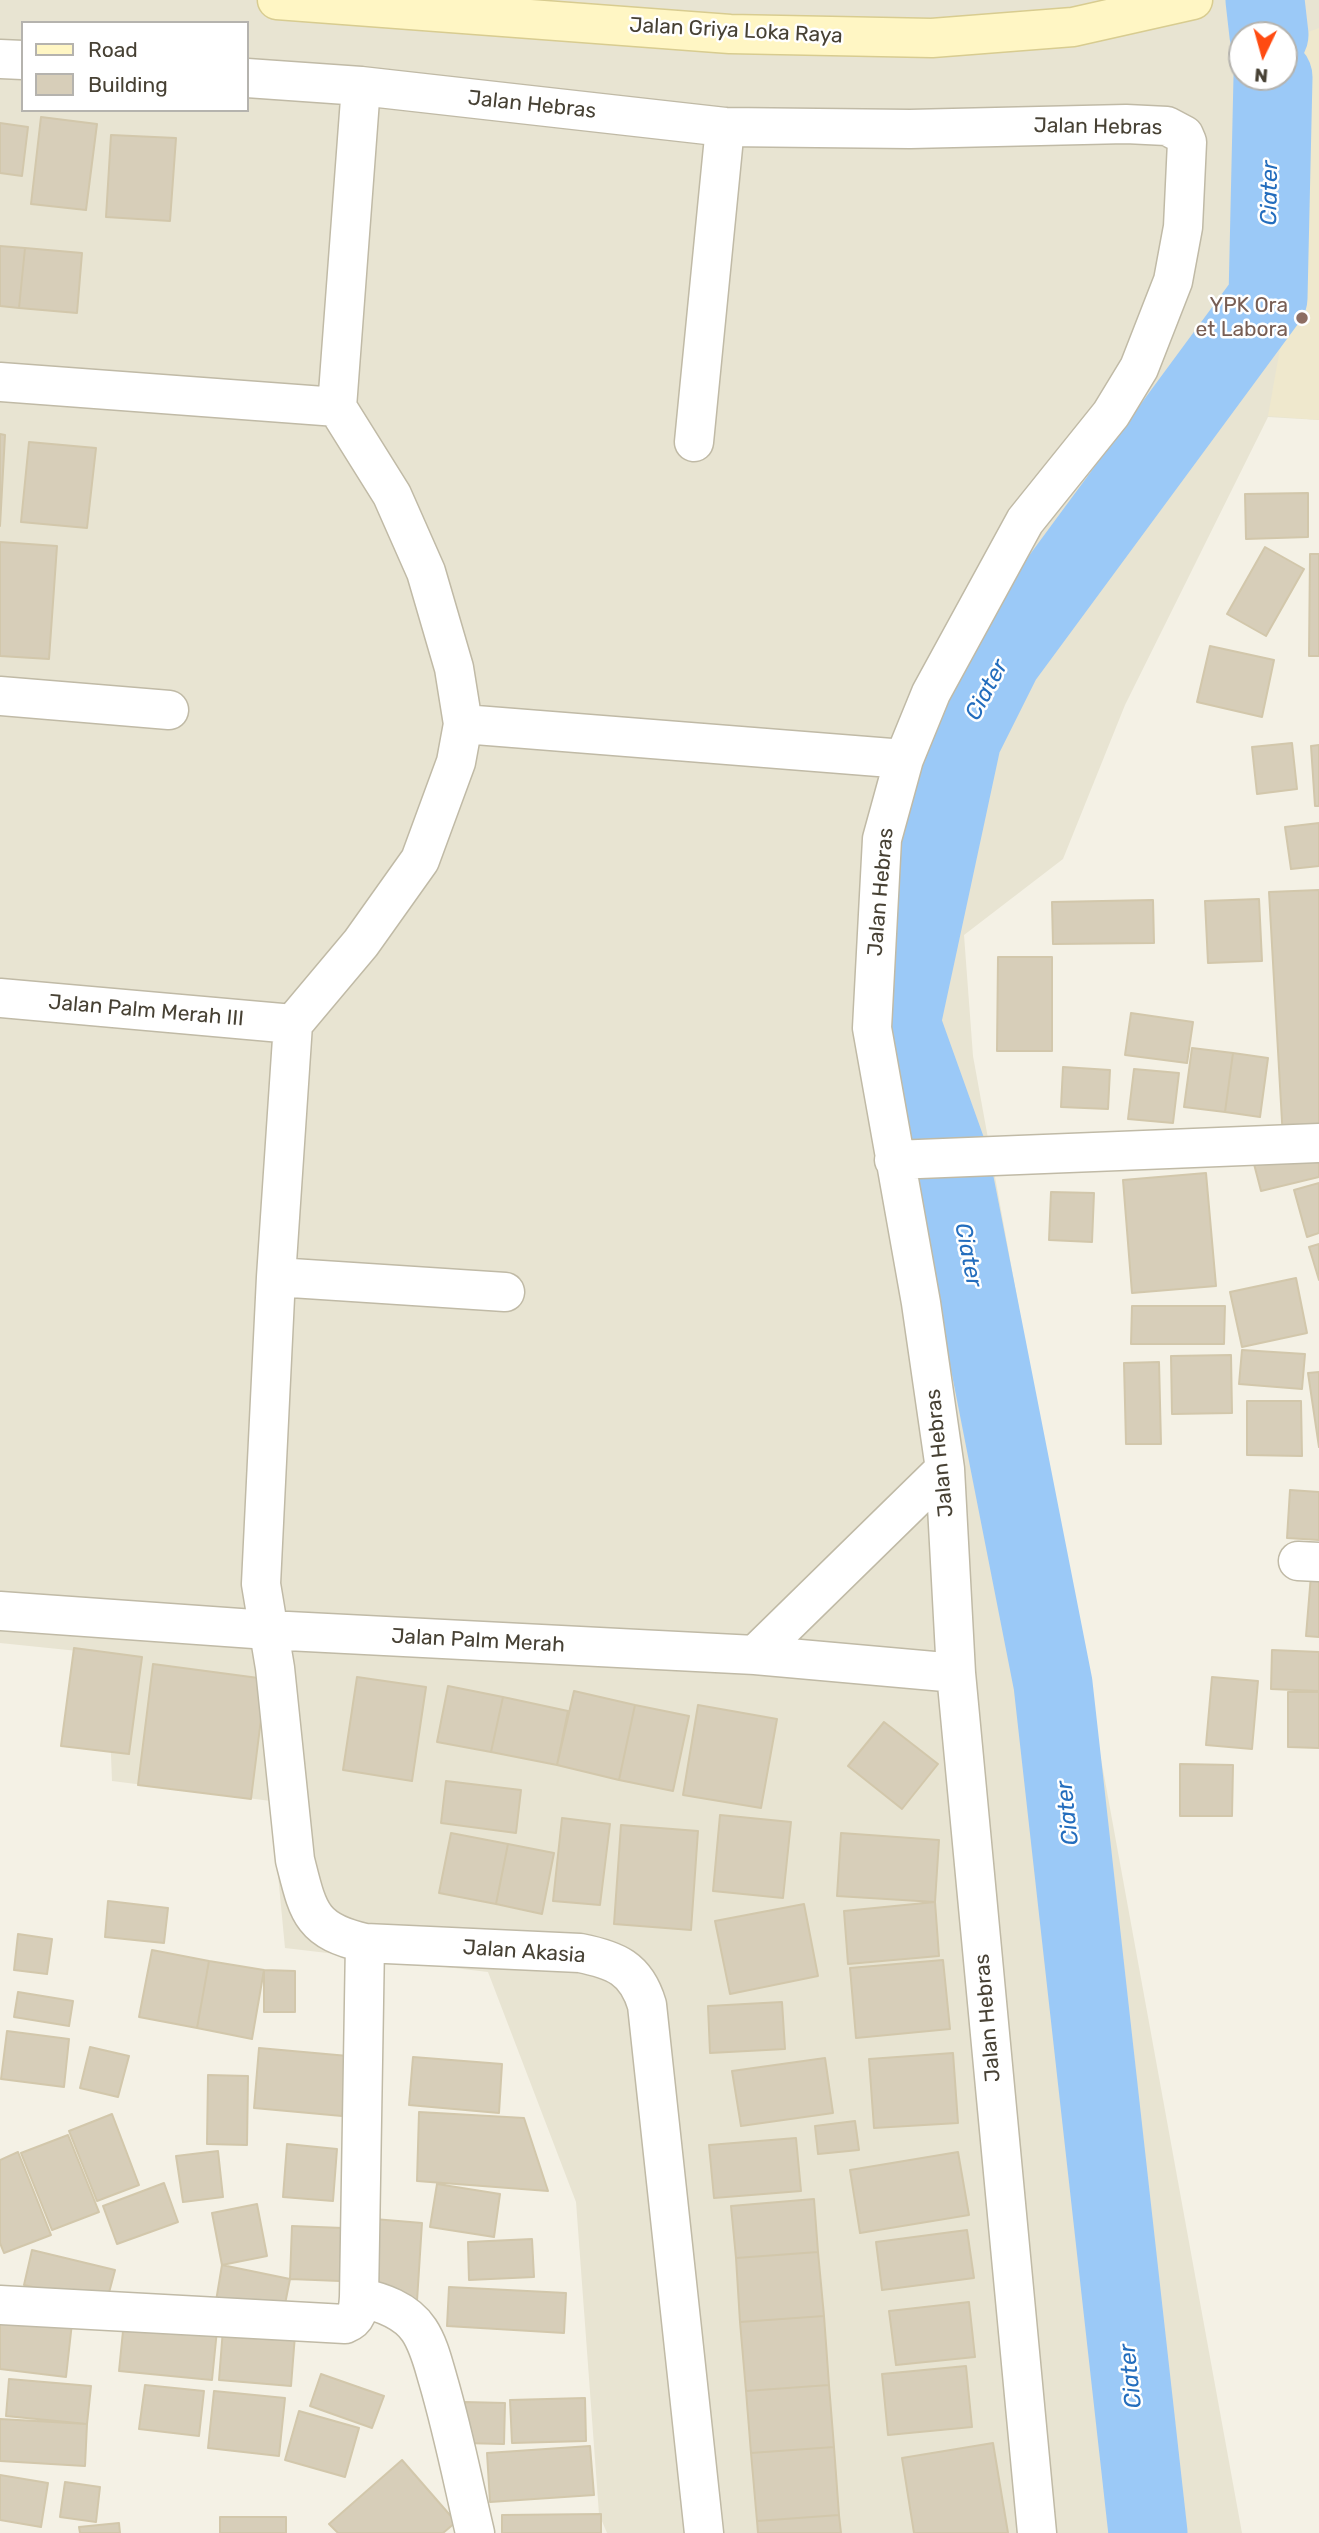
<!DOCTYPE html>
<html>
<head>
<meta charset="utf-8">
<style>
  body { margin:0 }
  #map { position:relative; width:1319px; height:2533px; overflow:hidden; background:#f4f1e5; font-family:Rubik,sans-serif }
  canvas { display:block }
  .legend { position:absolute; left:21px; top:21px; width:228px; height:91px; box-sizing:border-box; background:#fff; border:2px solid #b5b3ae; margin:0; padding:9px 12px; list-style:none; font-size:21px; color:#474134 }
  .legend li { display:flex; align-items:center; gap:14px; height:35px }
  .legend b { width:35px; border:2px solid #b5b3ae }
  .north { position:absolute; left:1228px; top:21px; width:70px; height:70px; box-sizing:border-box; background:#fff; border:2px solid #b5b3ae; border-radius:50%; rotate:185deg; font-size:19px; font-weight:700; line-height:28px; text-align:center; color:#474134 }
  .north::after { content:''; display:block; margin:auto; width:24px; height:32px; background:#ff4b11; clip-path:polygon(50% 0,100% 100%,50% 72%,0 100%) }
</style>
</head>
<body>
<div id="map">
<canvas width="1319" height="2533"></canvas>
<ul class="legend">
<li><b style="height:9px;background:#fff6c4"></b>Road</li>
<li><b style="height:19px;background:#d7ceb9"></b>Building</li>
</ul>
<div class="north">N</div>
</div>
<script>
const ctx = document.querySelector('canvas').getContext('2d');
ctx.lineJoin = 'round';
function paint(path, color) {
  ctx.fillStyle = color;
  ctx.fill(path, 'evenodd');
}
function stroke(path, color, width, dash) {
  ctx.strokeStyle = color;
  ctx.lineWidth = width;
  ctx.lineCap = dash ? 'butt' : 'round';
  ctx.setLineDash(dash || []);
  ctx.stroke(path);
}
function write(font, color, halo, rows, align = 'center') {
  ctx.font = font + ' Rubik,sans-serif';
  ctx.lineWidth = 5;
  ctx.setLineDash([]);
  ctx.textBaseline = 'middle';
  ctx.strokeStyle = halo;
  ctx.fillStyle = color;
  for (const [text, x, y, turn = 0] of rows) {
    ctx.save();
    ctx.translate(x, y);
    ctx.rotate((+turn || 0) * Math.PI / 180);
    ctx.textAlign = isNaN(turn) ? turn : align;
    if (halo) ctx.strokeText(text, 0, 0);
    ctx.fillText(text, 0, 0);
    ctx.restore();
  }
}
paint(new Path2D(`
  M0 0H1319V420L1268 417 1125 705 1063 859 964 935 973 1056 1242 2533H607L599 2514 576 2202 488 1972 285 1948 271 1801 112 1781 107 1654 0 1643ZM23 23H247V110H23ZM1242 35H1284V77H1242Z`), '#e8e4d2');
paint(new Path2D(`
  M1319 28V420L1268 416 1303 219 1292 38Z`), '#efe8cd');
stroke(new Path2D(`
  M1265 0 1269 35
  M1148 2533 1053 1684 950 1160 901 1023 962 739 1002 659 1268 298 1273 77`), '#9bc9f7', 79);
const building = new Path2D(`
  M41 117 97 124 86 210 31 204Z
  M0 123 28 127 22 176 0 173Z
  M111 135 176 138 170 221 106 217Z
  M0 246 25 248 19 308 0 306Z
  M25 248 82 253 77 313 19 308Z
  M0 434 5 435 0 526Z
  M29 442 96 448 87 528 21 522Z
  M1308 493V537L1246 539 1245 494Z
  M0 542 57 546 49 659 0 656Z
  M1265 547 1304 569 1266 636 1227 614Z
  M1310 554H1319V656H1309Z
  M1210 646 1274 660 1262 717 1197 702Z
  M1292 743 1297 789 1257 794 1252 747Z
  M1319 745V806H1315L1311 746Z
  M1319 823V866L1291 869 1285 827Z
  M1319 890V1137L1283 1139 1269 892Z
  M1259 899 1262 961 1208 963 1205 901Z
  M1153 900 1154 943 1053 944 1052 902Z
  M998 957H1052V1051H997Z
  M1131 1013 1193 1022 1187 1063 1125 1055Z
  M1192 1048 1233 1053 1225 1112 1184 1107Z
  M1233 1053 1268 1058 1260 1117 1225 1112Z
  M1063 1067 1110 1070 1108 1109 1061 1107Z
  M1134 1069 1179 1073 1173 1123 1128 1119Z
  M1319 1148V1177L1261 1191 1254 1164Z
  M1206 1173 1216 1286 1132 1293 1123 1180Z
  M1319 1183V1233L1307 1237 1294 1190Z
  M1051 1192 1094 1193 1092 1242 1049 1240Z
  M1319 1244V1280L1309 1247Z
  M1296 1278 1307 1333 1242 1347 1230 1292Z
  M1132 1306H1225L1224 1344H1131Z
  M1242 1350 1305 1354 1302 1389 1239 1384Z
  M1231 1355 1232 1413 1172 1414 1171 1356Z
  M1159 1362 1161 1444H1126L1124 1363Z
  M1319 1372V1447L1308 1373Z
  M1247 1401H1301L1302 1456 1247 1455Z
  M1290 1490 1319 1492V1540L1287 1538Z
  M1311 1575H1319V1637L1306 1636Z
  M74 1648 142 1657 129 1754 61 1746Z
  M1272 1650 1319 1652V1691L1271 1689Z
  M153 1664 266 1679 251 1799 138 1785Z
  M357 1677 426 1687 412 1781 343 1770Z
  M1212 1677 1258 1681 1252 1749 1206 1745Z
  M448 1686 503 1697 491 1752 437 1742Z
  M574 1691 635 1705 619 1780 557 1765Z
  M1288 1692H1319V1748L1288 1747Z
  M503 1697 568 1711 557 1765 491 1752Z
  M635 1705 689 1716 673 1791 619 1780Z
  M698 1705 777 1719 761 1808 683 1795Z
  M884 1722 938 1764 902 1809 848 1766Z
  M1180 1764 1233 1765 1232 1816H1180Z
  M446 1781 521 1790 516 1833 441 1823Z
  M720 1815 791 1822 783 1898 713 1891Z
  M562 1818 610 1824 600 1905 553 1901Z
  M621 1825 698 1831 691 1930 614 1924Z
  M451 1833 508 1844 496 1904 439 1893Z
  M841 1833 939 1840 935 1902 837 1896Z
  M508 1844 554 1853 542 1914 496 1904Z
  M108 1901 168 1908 164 1943 105 1937Z
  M935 1902 939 1956 848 1964 844 1911Z
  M804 1904 818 1976 730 1994 715 1921Z
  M18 1934 52 1939 47 1974 14 1970Z
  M152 1950 209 1961 197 2028 139 2017Z
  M943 1960 950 2029 856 2038 850 1968Z
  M209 1961 264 1970 252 2039 197 2028Z
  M264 1970 295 1971V2012H264Z
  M18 1992 73 2001 69 2026 14 2017Z
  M782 2002 785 2049 710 2053 708 2006Z
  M7 2031 69 2039 64 2087 1 2079Z
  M90 2047 129 2056 118 2097 80 2088Z
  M259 2048 348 2056 342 2116 254 2108Z
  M953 2053 958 2123 874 2128 869 2059Z
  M413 2057 502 2064 499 2113 409 2105Z
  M825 2058 833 2113 741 2126 732 2071Z
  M208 2075 248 2076 247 2145 207 2144Z
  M419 2112 524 2118 548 2191 417 2181Z
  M112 2114 139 2185 97 2201 69 2131Z
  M855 2121 859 2150 818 2154 815 2126Z
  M68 2135 99 2212 52 2230 21 2153Z
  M796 2138 801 2191 714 2198 709 2145Z
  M287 2144 337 2149 333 2201 283 2197Z
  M218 2151 223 2197 183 2202 176 2156Z
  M18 2152 51 2235 4 2253 0 2243V2160Z
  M958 2152 969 2215 860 2233 850 2170Z
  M164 2183 178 2222 117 2244 103 2206Z
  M437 2184 500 2194 494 2237 430 2227Z
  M814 2199 818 2252 736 2258 731 2206Z
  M257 2204 267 2256 222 2265 212 2213Z
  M374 2219 422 2223 417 2301 369 2297Z
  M292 2226 343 2228 340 2281 290 2279Z
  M967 2230 974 2278 882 2290 876 2242Z
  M532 2239 534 2277 469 2280 468 2242Z
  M32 2250 115 2270 106 2304 24 2285Z
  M818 2252 824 2316 740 2322 736 2258Z
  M222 2265 290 2279 283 2314 216 2301Z
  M449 2287 566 2293 564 2333 447 2326Z
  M969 2302 975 2357 896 2365 889 2311Z
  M824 2316 829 2385 746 2391 740 2322Z
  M0 2319 72 2323 66 2377 0 2369Z
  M124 2321 217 2330 212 2380 119 2371Z
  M223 2329 295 2335 291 2386 219 2380Z
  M966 2366 972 2427 888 2435 882 2374Z
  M321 2374 384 2396 372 2428 310 2406Z
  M9 2379 91 2386 87 2424 6 2416Z
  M145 2385 204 2391 199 2436 139 2429Z
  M829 2385 834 2447 751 2453 746 2391Z
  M214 2391 285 2398 279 2456 208 2448Z
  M585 2398 586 2441 512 2443 510 2400Z
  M464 2402 505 2403 504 2444 463 2443Z
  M299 2411 359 2428 345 2477 285 2460Z
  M0 2419 87 2424 85 2466 0 2461Z
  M993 2443 1008 2533H914L902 2458Z
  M590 2446 594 2495 490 2502 487 2453Z
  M834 2447 839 2515 757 2521 751 2453Z
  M402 2460 456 2522 443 2533H338L329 2524Z
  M0 2475 48 2483 41 2527 0 2520Z
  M65 2482 100 2487 96 2522 60 2517Z
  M601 2514V2533H502V2515Z
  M839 2515 841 2533H758L757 2521Z
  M220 2517H286V2533H220Z
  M119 2523 120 2533H80L79 2527Z`);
paint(building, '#d7ceb9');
stroke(building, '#d2c7ab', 2);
const street = new Path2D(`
  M0 59 23 60
  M247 78 361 86 725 127 910 129 1126 124 1167 126 1184 135 1187 142 1183 227 1173 281 1139 368 1111 414 1025 521 931 693 904 759 882 839 872 1028 921 1303 945 1469 956 1673 1037 2533
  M361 86 337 407 392 495 426 572 454 668 463 724 456 762 420 860 361 943 293 1024 276 1277 261 1584 275 1668 295 1860C308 1911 310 1931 365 1943L580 1953C615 1960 636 1968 647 2005L704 2533
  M0 382 337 407
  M694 442 725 127
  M0 696 169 710
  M463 724 904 759
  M0 998 293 1024
  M894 1160 1319 1143
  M276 1277 505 1292
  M1298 1561 1319 1562
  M0 1611 268 1630 755 1655 956 1673
  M755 1655 945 1469
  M359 2297C381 2302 406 2310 419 2330 429 2345 433 2363 438 2380 453 2431 463 2482 475 2533
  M0 2305 345 2324C358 2319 358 2310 359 2297L365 1943`);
const secondary = new Path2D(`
  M277 0 730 34 932 38 1073 27 1193 0`);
stroke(street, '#c0baa6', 41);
stroke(secondary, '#d8cc90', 41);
stroke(street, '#fff', 38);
stroke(secondary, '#fff6c4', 38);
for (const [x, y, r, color] of [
  [1302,318,7,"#8d6e63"]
]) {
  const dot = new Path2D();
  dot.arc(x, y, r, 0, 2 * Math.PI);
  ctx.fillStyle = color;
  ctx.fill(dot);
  stroke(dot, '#fff', 2.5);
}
write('21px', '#474134', '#fff', [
  ["Jalan Griya Loka Raya",736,31,3],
  ["Jalan Hebras",532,105,6],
  ["Jalan Hebras",1098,127,1],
  ["Jalan Hebras",881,892,-85],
  ["Jalan Palm Merah III",146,1011,5],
  ["Jalan Hebras",940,1453,-96],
  ["Jalan Palm Merah",478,1641,3],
  ["Jalan Akasia",524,1952,4],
  ["Jalan Hebras",988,2018,-95]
]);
write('21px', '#785e54', '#fff', [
  ["YPK Ora",1288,306],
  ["et Labora",1288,330]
], 'right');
write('italic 23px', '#236dbd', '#fff', [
  ["Ciater",1270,193,-89],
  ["Ciater",987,690,-62],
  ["Ciater",968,1255,79],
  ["Ciater",1068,1813,-96],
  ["Ciater",1131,2376,-96]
]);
</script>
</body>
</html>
